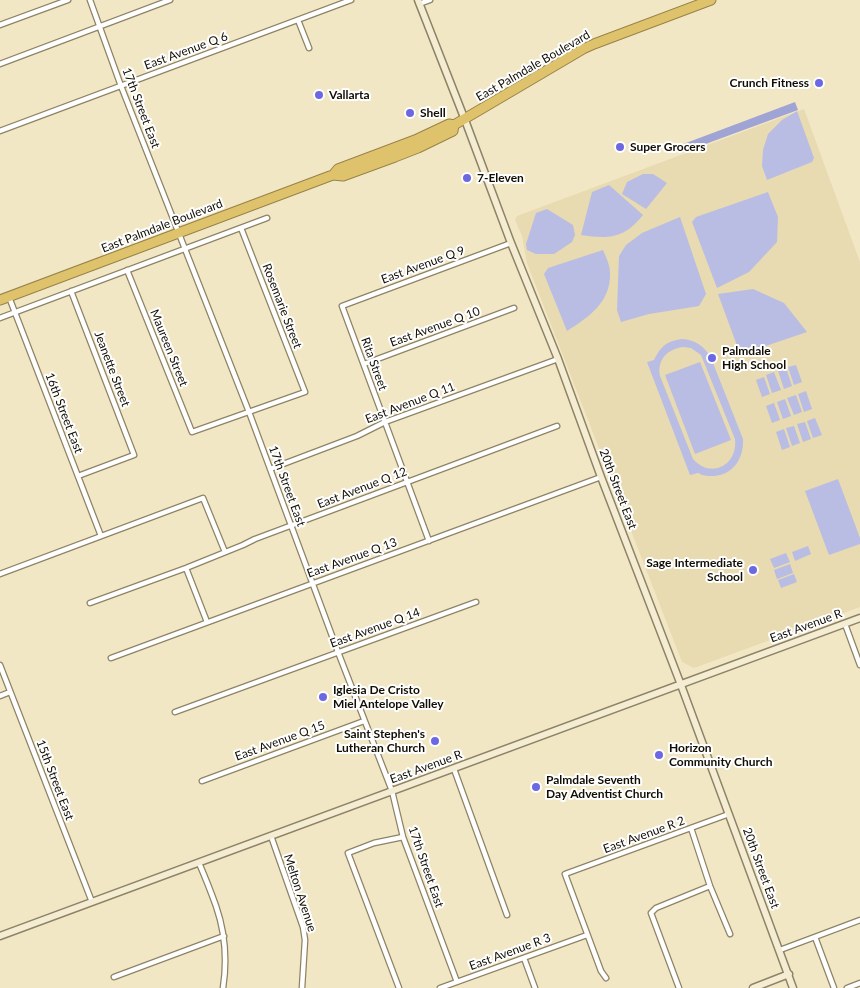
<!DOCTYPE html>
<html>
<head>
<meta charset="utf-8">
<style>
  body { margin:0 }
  canvas { display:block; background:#f2e7c5 }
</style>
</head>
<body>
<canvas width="860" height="988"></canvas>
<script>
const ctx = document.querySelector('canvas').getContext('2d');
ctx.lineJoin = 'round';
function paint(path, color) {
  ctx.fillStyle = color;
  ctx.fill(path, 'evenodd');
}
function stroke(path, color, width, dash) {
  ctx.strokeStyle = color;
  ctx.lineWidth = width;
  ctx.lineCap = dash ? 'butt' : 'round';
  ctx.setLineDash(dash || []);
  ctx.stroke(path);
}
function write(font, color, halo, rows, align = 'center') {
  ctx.font = font + ' Lato,sans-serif';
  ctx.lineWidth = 4;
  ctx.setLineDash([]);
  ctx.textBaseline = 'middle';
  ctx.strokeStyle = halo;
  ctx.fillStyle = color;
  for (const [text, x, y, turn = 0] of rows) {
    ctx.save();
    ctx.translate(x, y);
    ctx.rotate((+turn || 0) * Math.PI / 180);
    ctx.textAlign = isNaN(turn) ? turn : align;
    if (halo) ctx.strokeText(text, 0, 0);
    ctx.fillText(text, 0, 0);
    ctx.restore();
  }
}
paint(new Path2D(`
  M804 109 860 262V607L694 668 682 662 527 263 522 236 515 220 517 216Z`), '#e8dab1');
paint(new Path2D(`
  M797 111 814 158 812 162 767 180 762 166 763 150 768 134 782 120Z
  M643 174H653L667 183 646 209 622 194 627 182Z
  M609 185 643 215C624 239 608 239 581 235L592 192Z
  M768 192 778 217 777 242 749 272 717 288 692 222 696 217Z
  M547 209 573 225 575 235 572 242 554 254H536L527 250 526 244 536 213Z
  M680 217 706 294 699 306 649 314 621 322 617 310 619 256 626 245 642 233Z
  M603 250C606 257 610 265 610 273 611 302 589 317 567 331L544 274 548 268Z
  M753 289 784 303 807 332 745 353 739 351 718 294Z
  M682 339C696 340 704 346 711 358L743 439C744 457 734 475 714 476 710 476 706 476 702 475 700 474 699 473 698 473 697 473 691 475 690 475L647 362 654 360C661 346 667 341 682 339ZM683 347 691 348 701 355 735 439C738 466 710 479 693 459L660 376C657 360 667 349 683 347Z
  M700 362 731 440 695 454 665 375Z
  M796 365 802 382 794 385 788 367Z
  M786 368 792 386 784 389 778 371Z
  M774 372 781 390 772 393 766 375Z
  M764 377 770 394 762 397 756 380Z
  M806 391 812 409 804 412 798 394Z
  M796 395 802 412 794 415 787 398Z
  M785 399 791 416 783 419 777 402Z
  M774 403 780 420 772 423 766 406Z
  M815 418 822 435 813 438 807 421Z
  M805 422 811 439 803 442 797 424Z
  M794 426 800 443 792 446 786 428Z
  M784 429 790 447 782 450 776 432Z
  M838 479 860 538V544L829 555 805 491Z
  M808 546 811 554 795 561 792 552Z
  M786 553 790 562 774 568 770 559Z
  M790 564 793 573 777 579 774 570Z
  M794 574 797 582 781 588 778 580Z`), '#b9bde3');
paint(new Path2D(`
  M795 102 798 110 681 153 678 146Z`), '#9fa4d5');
const street = new Path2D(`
  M90 0 121 86 249 412 338 652 392 791 403 837 457 982
  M419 4 430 0
  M298 20 309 48
  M0 25 68 0
  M0 64 170 0
  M0 131 351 0
  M127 270 192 432 305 392 241 228
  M71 291 134 455 78 476
  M9 297 101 536
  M0 318 267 218
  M364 364 514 308
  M270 469 357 436 385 422 558 359
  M429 541 342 306 511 243
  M186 568 207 622
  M0 574 203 498 225 552
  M90 603 186 568 243 545 255 539 557 426
  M845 624 860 665
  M111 658 601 477
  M0 665 92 902
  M0 696 10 692
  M175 712 476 602
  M454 769 507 915
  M202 781 364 721
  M691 828 710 886 730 934
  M271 836 303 927 305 940 302 988
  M199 863C205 877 211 892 216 906 225 932 227 962 223 988
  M815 937 834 988
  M780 950 860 920
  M524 958 535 988
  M114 977 224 936
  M606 978 601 971 565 874 729 814
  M399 988 348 853 374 843 403 837
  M440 988 587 935
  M679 988 651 913 656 908 710 886
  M847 988 860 983`);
const secondary = new Path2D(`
  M418 0 465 120 511 243 558 359 601 477 681 685 793 988
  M0 936 860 618
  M753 988 789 974`);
const highway = new Path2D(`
  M333 175 338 169 415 140 449 124 454 125 583 49 594 44 711 0
  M0 300 330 176 333 175 343 176 395 157 418 148 453 131 454 125`);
stroke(street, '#8e8365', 7);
stroke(secondary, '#8e8365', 9);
stroke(highway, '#978348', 11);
stroke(street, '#fff', 4.5);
stroke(secondary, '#f5edd3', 6);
stroke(highway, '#dfc26c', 9);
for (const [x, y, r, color] of [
  [819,83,5,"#6b68e2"],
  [319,95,5,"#6b68e2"],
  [410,113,5,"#6b68e2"],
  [620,147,5,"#6b68e2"],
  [467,178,5,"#6b68e2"],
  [712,358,5,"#6b68e2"],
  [753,570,5,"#6b68e2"],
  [323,697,5,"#6b68e2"],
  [435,741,5,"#6b68e2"],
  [659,755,5,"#6b68e2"],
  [536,787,5,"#6b68e2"]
]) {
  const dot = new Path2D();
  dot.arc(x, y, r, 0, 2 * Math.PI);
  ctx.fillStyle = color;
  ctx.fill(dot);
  stroke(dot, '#fff', 2);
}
write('12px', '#120e04', '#fff', [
  ["East Avenue Q 6",186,51,-20],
  ["East Palmdale Boulevard",533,66,-30],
  ["17th Street East",141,108,69],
  ["East Palmdale Boulevard",162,226,-21],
  ["East Avenue Q 9",423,265,-20],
  ["Rosemarie Street",282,306,69],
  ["East Avenue Q 10",435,327,-20],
  ["Maureen Street",169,348,68],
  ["Rita Street",374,364,70],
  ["Jeanette Street",112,369,69],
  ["East Avenue Q 11",410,403,-21],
  ["16th Street East",64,413,69],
  ["17th Street East",287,486,70],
  ["East Avenue Q 12",362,488,-21],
  ["20th Street East",618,489,69],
  ["East Avenue Q 13",352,558,-20],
  ["East Avenue R",806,626,-20],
  ["East Avenue Q 14",375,628,-20],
  ["East Avenue Q 15",280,741,-20],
  ["East Avenue R",426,767,-20],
  ["15th Street East",55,780,69],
  ["East Avenue R 2",644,835,-20],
  ["17th Street East",426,867,71],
  ["20th Street East",761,868,70],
  ["Melton Avenue",300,893,72],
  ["East Avenue R 3",510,952,-20]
]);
write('bold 12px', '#120e04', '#fff', [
  ["Crunch Fitness",809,83,"right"],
  ["Vallarta",329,95],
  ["Shell",420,113],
  ["Super Grocers",630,147],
  ["7-Eleven",477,178],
  ["Palmdale",722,351],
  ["High School",722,365],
  ["Sage Intermediate",743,563,"right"],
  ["School",743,577,"right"],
  ["Iglesia De Cristo",333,690],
  ["Miel Antelope Valley",333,704],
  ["Saint Stephen's",425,734,"right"],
  ["Lutheran Church",425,748,"right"],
  ["Horizon",669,748],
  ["Community Church",669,762],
  ["Palmdale Seventh",546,780],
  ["Day Adventist Church",546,794]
], 'left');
</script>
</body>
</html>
